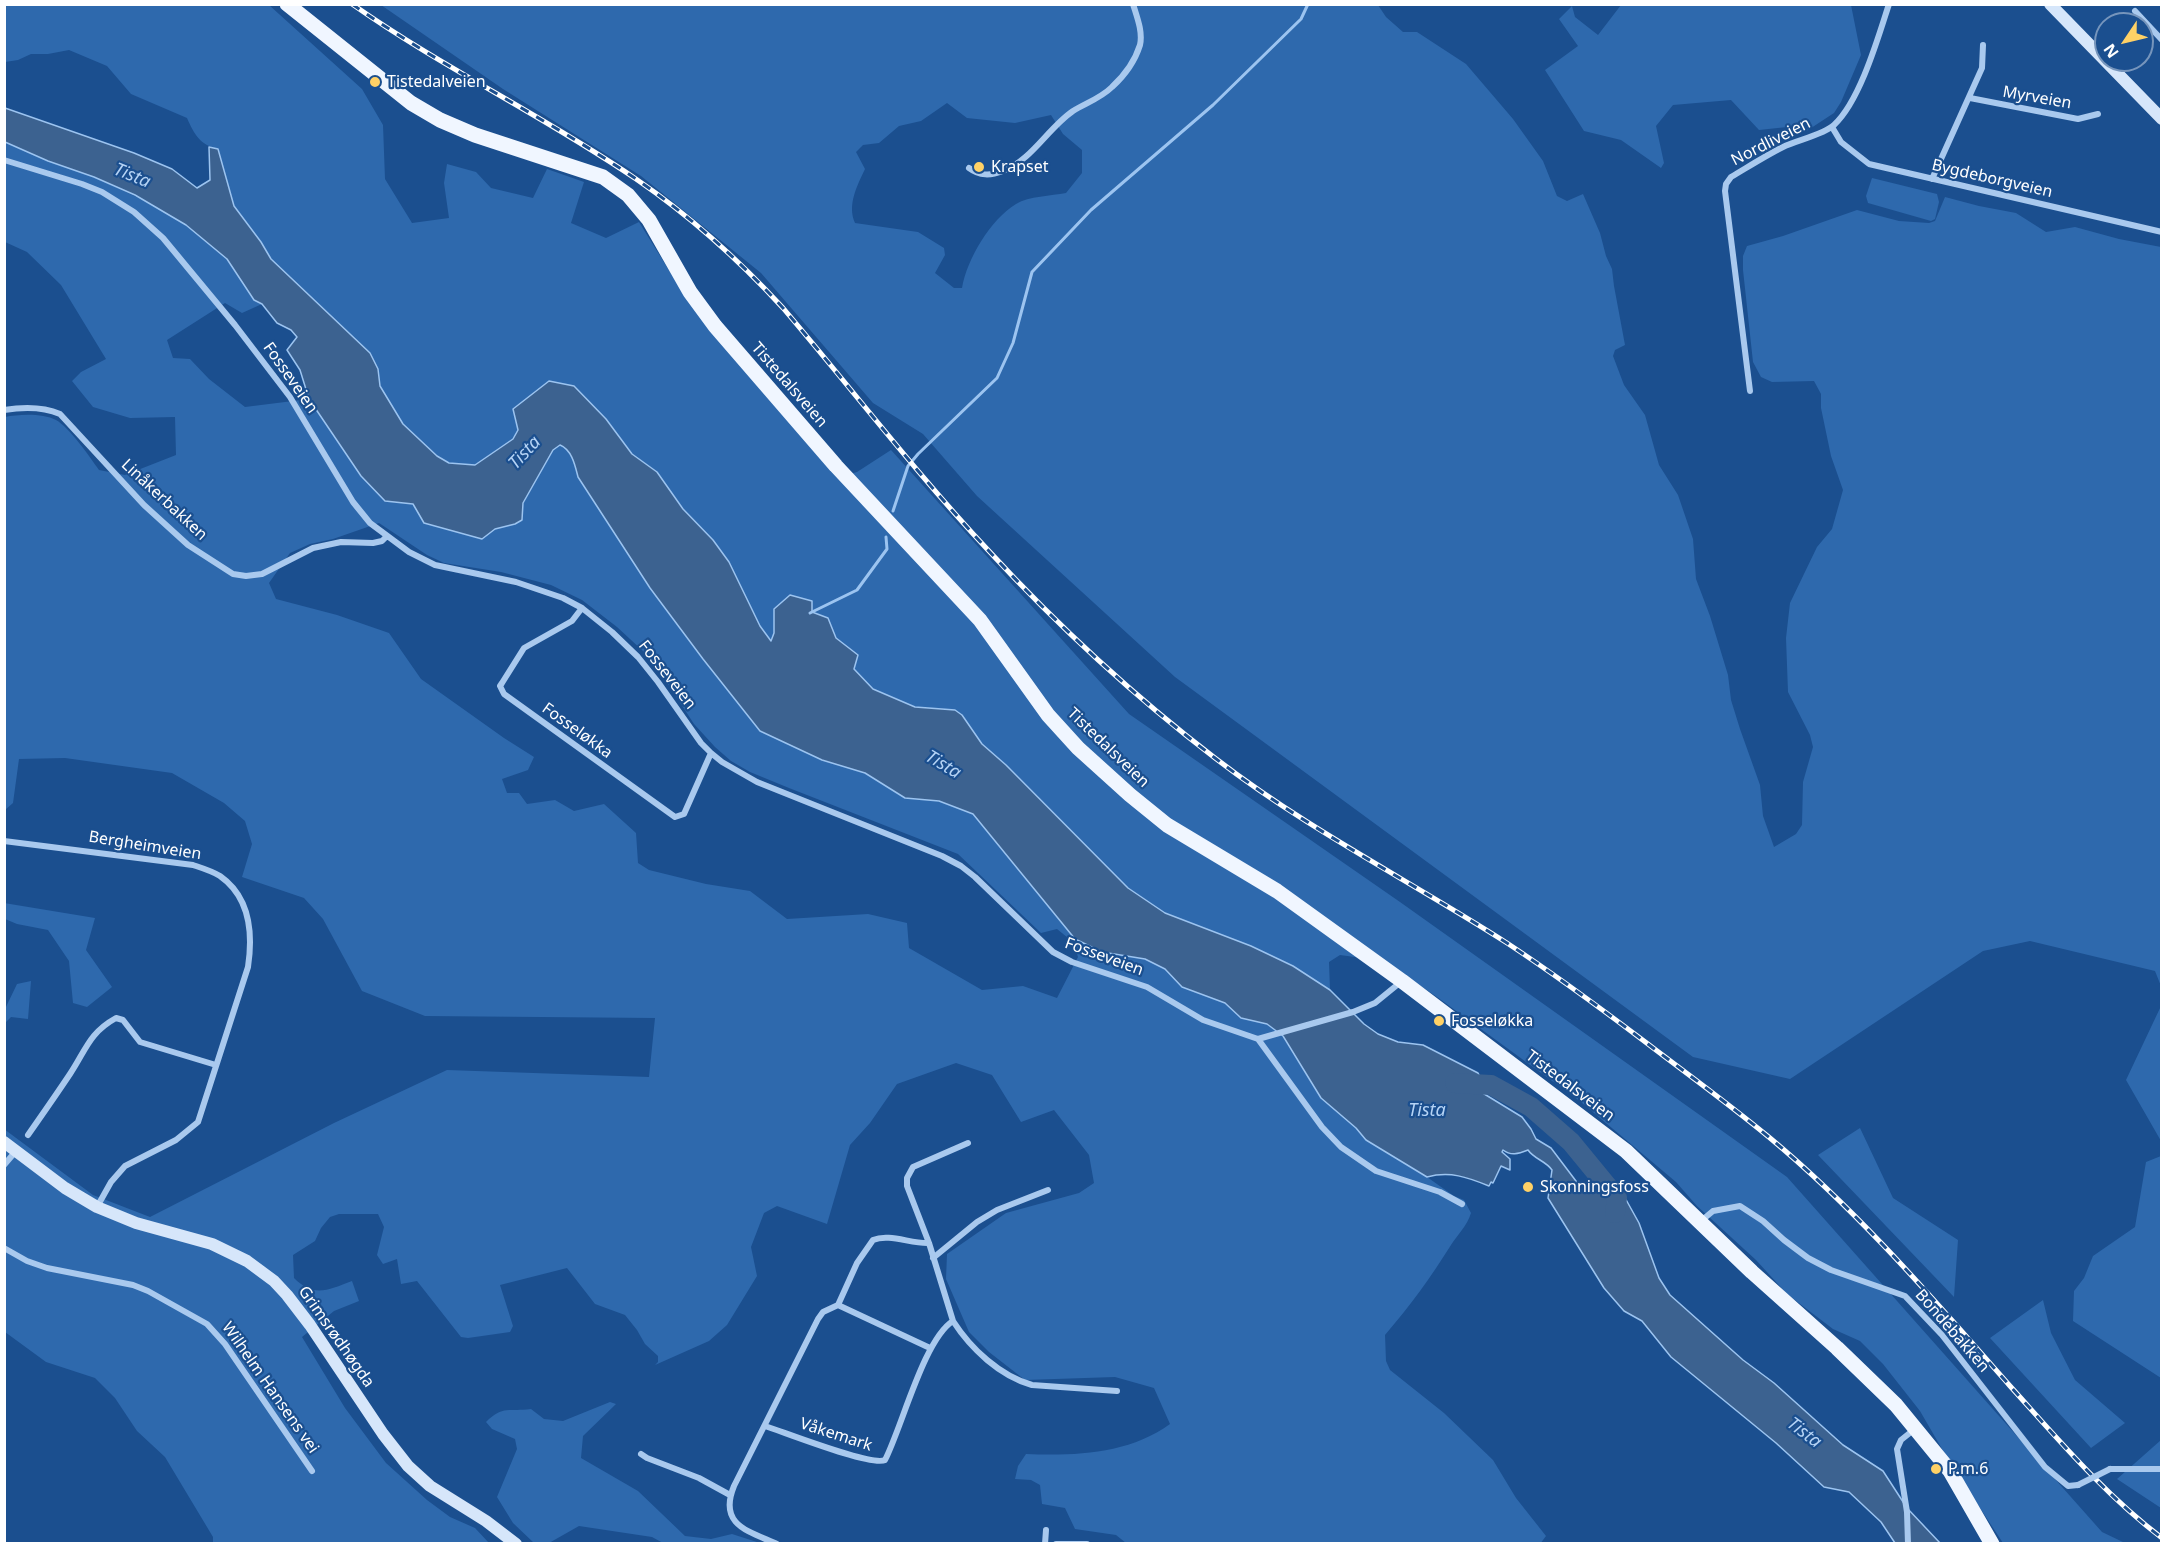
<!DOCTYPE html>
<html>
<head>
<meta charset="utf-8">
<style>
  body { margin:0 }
  #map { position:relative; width:2166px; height:1548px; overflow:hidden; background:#1b4f8f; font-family:"Noto Sans",sans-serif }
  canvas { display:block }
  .frame { position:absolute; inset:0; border:6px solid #fff; pointer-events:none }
  .north { position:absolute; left:2094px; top:12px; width:60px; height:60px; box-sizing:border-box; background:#1b4f8f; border:2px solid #7695bc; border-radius:50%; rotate:235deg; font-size:16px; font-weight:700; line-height:24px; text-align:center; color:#fff }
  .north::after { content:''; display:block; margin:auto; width:21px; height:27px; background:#ffd166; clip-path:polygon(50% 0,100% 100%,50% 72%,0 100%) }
</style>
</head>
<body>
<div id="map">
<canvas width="2166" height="1548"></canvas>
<div class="frame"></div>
<div class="north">N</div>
</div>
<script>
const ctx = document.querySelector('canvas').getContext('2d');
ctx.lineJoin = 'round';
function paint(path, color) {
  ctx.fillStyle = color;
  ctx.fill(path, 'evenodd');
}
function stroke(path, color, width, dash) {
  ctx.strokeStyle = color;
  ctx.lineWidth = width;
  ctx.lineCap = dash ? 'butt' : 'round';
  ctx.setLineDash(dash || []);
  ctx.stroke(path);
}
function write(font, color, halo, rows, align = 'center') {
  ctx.font = font + ' "Noto Sans",sans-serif';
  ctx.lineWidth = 4.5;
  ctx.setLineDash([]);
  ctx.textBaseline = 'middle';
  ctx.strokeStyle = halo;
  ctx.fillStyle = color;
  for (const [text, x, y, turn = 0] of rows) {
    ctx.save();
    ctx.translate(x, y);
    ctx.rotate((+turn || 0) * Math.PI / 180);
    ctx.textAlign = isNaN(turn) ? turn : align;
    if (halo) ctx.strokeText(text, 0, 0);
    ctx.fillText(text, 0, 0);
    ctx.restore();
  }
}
paint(new Path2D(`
  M4 5H269L362 89 383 125 385 179 412 223 449 218 444 183 447 164 476 172 491 188 533 198 547 169 584 182 571 223 606 238 639 222 685 296 839 477 857 472 891 450 1129 714 1400 902 1787 1177 2102 1532 2125 1543H2003L1949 1461 1920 1411 1883 1364 1860 1341 1833 1329 1787 1294 1756 1260 1697 1206 1676 1182 1581 1102 1437 997 1384 961 1340 955 1329 962 1330 990 1293 966 1251 946 1165 913 1128 888 1006 765 982 744 962 715 955 710 915 707 873 689 854 669 857 655 836 638 828 618 774 608V633L771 642 760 626 729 562 713 540 683 509 657 472 632 454 606 419 530 397 513 409 518 430 513 439 475 465 449 463 437 456 403 424 379 386 378 369 271 259 261 242 234 206 218 149C200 145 194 134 187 118L131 94 107 66 69 50 48 54H31L18 60 5 62Z
  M381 5H1378L1386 17 1403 32H1417L1466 64 1513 119 1543 161 1557 196 1567 201 1583 194 1600 233 1606 256 1612 269 1614 286 1625 345 1615 350 1613 356 1624 385 1645 415 1659 465 1678 495 1693 539 1696 579 1710 616 1728 675 1731 700 1740 729 1760 785 1763 816 1774 847 1796 834 1802 825 1803 782 1813 747 1810 735 1788 692 1786 638 1790 603 1817 547 1832 529 1843 490 1831 456 1821 408V394L1814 381 1772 382 1761 377 1753 362 1743 270V256L1747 246 1783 236 1857 210 1899 221 1929 223 1935 221 1945 197 1979 206 2016 213 2046 232 2075 227 2119 239 2161 247V986L2155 971 2030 941 1983 951 1790 1079 1693 1057 1175 677 977 496 923 434 873 403 761 273 641 176 503 89ZM947 103 967 118 1015 123 1051 115 1063 134 1082 150V173L1066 193C1051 196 1029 196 1016 204 990 220 967 259 962 288H954L935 273 945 255 944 248 918 232 855 223C847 205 857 186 865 169L856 152 863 145 879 143 899 126 921 121Z
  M1621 5H1851L1861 55 1841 102 1834 113 1805 132 1787 127 1759 130 1731 100 1673 105 1656 126 1664 163 1661 168 1621 140 1584 131 1545 70 1578 46 1559 19 1572 6 1575 17 1598 35Z
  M5 142 48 161 94 177 160 208 186 225 227 259 254 300 262 304 242 313 225 303 167 340 173 358 190 359 209 379 245 407 309 399 362 476 385 501 413 504 495 529 515 524 522 519 523 504 553 449 560 445C572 450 575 465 578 477L650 588 676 622 822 760 865 773 905 798 939 801 973 814 1075 939 1103 952 1145 959 1165 969 1182 987 1225 1003 1241 1018 1267 1024 1282 1036 1321 1098 1357 1128 1366 1140 1427 1177 1454 1196 1464 1200 1471 1213C1467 1226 1458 1234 1451 1245 1431 1277 1410 1306 1385 1335L1386 1361 1390 1370 1444 1413 1493 1460 1516 1498 1546 1536 1540 1544 1126 1543 1116 1535 1075 1529 1065 1508 1042 1504 1040 1485 1031 1480 1015 1479 1018 1466 1026 1454C1075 1456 1129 1454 1170 1424L1154 1388 1115 1377 1025 1380 989 1352 969 1332 946 1279 947 1254 1006 1213 1079 1193 1094 1183 1089 1155 1054 1110 1021 1122 992 1075 956 1063 897 1084 870 1123 850 1145 827 1224 777 1206 764 1213 751 1247 757 1276 727 1325 709 1341 655 1365 658 1362V1356L645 1344 637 1330 625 1315 595 1304 567 1268 500 1285 513 1326 510 1332 468 1338 461 1337 417 1281 401 1284 397 1259 383 1264 377 1255 384 1227 378 1214H339L330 1217 321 1228 315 1241 293 1255 294 1278C314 1298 328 1290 352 1281L359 1301 334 1311 302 1337 345 1408 386 1463 427 1500 450 1517 475 1528 489 1543H213V1537L165 1457 137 1431 115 1398 95 1378 46 1362 5 1332 4 1129 93 1195 150 1217 334 1123 447 1070 649 1077 655 1018 425 1016 362 991 323 919 304 898 242 877 252 844 245 821 224 803 172 773 65 758 19 759 13 803 5 810V417C19 414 43 413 56 420 69 427 90 457 99 470L125 475 176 455 175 417 130 418 93 407 72 381 81 372 106 359 61 285 27 252 5 242ZM379 523 427 555 444 563 501 572 551 585 582 600 617 627 643 651 664 678 694 724 715 747 731 761 750 772 789 788 958 854 1041 933 1057 929 1073 942 1078 957 1057 998 1023 986 982 990 909 948 907 923 868 914 787 919 750 891 706 884 649 870 638 863 636 833 604 804 574 811 555 800 527 804 519 793H507L502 779 528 770 534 757 504 738 421 679 389 633 337 615 276 599 269 583 290 553 310 544 333 539Z
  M1872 178 1937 194 1939 202 1935 219 1931 221 1868 203 1866 196Z
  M4 903 95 918 86 950 112 987 87 1007 73 1003 69 961 48 930 17 924 5 919Z
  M31 981 28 1019 11 1017 5 1023V1009L17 984Z
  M2161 1006V1141L2126 1080Z
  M1860 1128 1893 1198 1958 1240 1954 1297 1818 1155Z
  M2161 1156V1155V1378L2073 1321 2074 1291 2084 1278 2093 1256 2135 1227 2146 1162Z
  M2043 1300 2051 1333 2075 1380 2125 1423 2091 1448 1990 1338Z
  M610 1402 616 1404 583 1436 581 1458 638 1491 685 1536 711 1539 732 1534 760 1543H663L652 1537 579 1526 549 1543H534L513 1523 497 1497 517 1449 515 1439 492 1429 486 1422C503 1405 509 1412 531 1409L544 1419 563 1421Z
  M2161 1440V1508L2117 1479Z`), '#2e69ad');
const water = new Path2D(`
  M5 108 134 153 172 169 197 188 210 180 209 147 218 149 234 206 261 242 271 259 370 353 378 369 380 386 403 424 437 456 449 463 475 465 513 439 518 430 513 409 549 381 574 386 606 419 632 454 657 472 683 509 713 540 729 562 760 626 771 641 774 633V609L790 595 812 601V612L828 618 836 638 858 655 854 669 873 689 915 707 955 710 962 715 982 744 1006 765 1128 888 1165 913 1251 946 1293 966 1330 990 1364 1024 1378 1034 1398 1042 1423 1045 1478 1073 1482 1080 1481 1092 1522 1117 1531 1129 1536 1139 1551 1148 1579 1185 1602 1192 1611 1188 1624 1196 1639 1223 1659 1278 1670 1295 1743 1360 1774 1383 1843 1445 1883 1471 1907 1508 1940 1543H1895L1881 1522 1849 1492 1824 1487 1776 1443 1671 1357 1642 1321 1624 1311 1604 1288 1548 1198 1552 1170C1546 1161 1534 1159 1528 1150 1518 1154 1511 1156 1503 1150L1502 1152 1510 1159V1170L1501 1166 1493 1183 1491 1182 1489 1186C1467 1177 1450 1171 1427 1177L1366 1140 1356 1128 1321 1098 1283 1036 1267 1024 1241 1018 1225 1003 1182 987 1165 969 1145 959 1102 952 1075 939 973 814 939 801 905 798 865 773 822 760 760 731 703 659 650 588 578 477C575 465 572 450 560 445L553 450 523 503 522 520 515 524 495 529 482 539 424 523 413 504 385 501 361 476 309 399 300 370 287 350 297 337 291 330 277 323 262 304 254 300 227 259 186 225 135 195 94 177 48 161 5 142Z`);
paint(water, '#3c6290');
stroke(water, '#9cc4f0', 1.5);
stroke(new Path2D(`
  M893 511 908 466 918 454 997 378 1013 343 1032 272 1091 210 1213 105 1301 19 1308 4
  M810 613 857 590 887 549 886 537`), '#9cc4f0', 3);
stroke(new Path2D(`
  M1455 1083 1491 1085 1531 1107 1571 1142 1617 1198 1615 1213`), '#3c6290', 20);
stroke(new Path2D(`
  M2135 11 2162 40
  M1970 98 2078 119 2098 114
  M1832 127 1841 142 1869 164 2162 232
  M4 160 82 184 102 192 134 212 163 238 235 325 290 397 353 502 370 523 409 552 435 565 516 582 563 598 582 608 612 632 638 657 658 682 701 743 711 753 722 762 757 782 942 856 961 866 975 877 1053 952 1072 962 1147 987 1203 1020 1258 1039 1353 1012 1375 1003 1402 981
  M969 168C980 176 990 176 1003 171 1032 160 1048 128 1073 111 1086 103 1101 98 1112 87 1124 76 1135 61 1140 45 1143 32 1137 17 1133 4
  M1932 179 1982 68 1983 45
  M1750 391 1725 191 1726 184 1731 177C1748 167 1765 156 1783 147 1797 140 1823 135 1834 125 1860 101 1878 38 1889 4
  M4 410C22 407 44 407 60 414L144 505 188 545 233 574 246 576 262 574 313 548 341 542 373 543 382 541 386 537
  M582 608 572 621 524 648 502 683 500 686 504 694 675 817 684 814 711 753
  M4 841 193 865C202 868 212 871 220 876 250 897 253 934 248 967L198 1122 176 1140 125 1166 111 1182 97 1207
  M1258 1039 1322 1127 1341 1147 1376 1171 1440 1192 1462 1204
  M28 1135C42 1115 56 1095 70 1074 86 1050 89 1033 116 1018L123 1020 140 1042 216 1065
  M4 1165 16 1151
  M1701 1221 1713 1211 1740 1206 1763 1221 1784 1240 1808 1258 1831 1270 1905 1296 1942 1335 2045 1467 2068 1486 2078 1485
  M929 1243 907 1186V1178L913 1167 968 1143
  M4 1248 27 1261 47 1268 133 1285 148 1291 207 1324 225 1344 312 1471
  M933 1258 977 1222 997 1210 1048 1190
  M838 1305 930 1348
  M953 1321C971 1349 1000 1376 1032 1385L1117 1391
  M765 1426C784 1432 872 1467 885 1460 902 1427 924 1339 953 1321L929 1243C911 1244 889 1233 873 1240L857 1263 838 1305 823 1312 818 1319 734 1486C718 1525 748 1531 777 1544
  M641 1454 647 1458 699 1478 730 1495
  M2110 1469H2162
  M1045 1544 1046 1530
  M1056 1544H1087
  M1908 1544 1907 1512 1897 1449 1901 1440 1916 1428`), '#a9c9ee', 6);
stroke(new Path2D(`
  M2050 4 2162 119
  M4 1142 65 1188 97 1207 136 1223 212 1244 247 1261 274 1281 287 1295 310 1325 383 1434 408 1466 430 1486 486 1521 516 1544`), '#d6e6fa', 12);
stroke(new Path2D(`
  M287 4 411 103 440 120 475 135 603 177 628 195 649 220 690 292 715 326 836 466 980 620 1048 715 1078 748 1130 795 1167 825 1277 891 1402 981 1626 1151 1752 1272 1837 1348 1896 1405 1950 1471 1992 1544`), '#f0f6ff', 15);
const rail = new Path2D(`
  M352 4C443 68 544 116 636 179 690 216 738 259 783 308 851 388 916 473 988 550 1058 626 1134 696 1215 758 1307 829 1410 881 1507 943 1554 974 1599 1007 1644 1041 1686 1073 1729 1104 1770 1138 1859 1212 1934 1300 2010 1386 2058 1439 2104 1494 2162 1538`);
stroke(rail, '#fff', 5);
stroke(rail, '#1b4f8f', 3, [9]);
stroke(new Path2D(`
  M2078 1485 2110 1469`), '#a9c9ee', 6);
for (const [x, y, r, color] of [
  [375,82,6,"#ffd166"],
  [979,167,6,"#ffd166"],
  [1439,1021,6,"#ffd166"],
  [1528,1187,6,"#ffd166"],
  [1936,1469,6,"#ffd166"]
]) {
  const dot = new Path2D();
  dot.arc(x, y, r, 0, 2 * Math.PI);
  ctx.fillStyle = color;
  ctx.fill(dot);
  stroke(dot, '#1b4f8f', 2);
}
write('16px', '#fff', '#1b4f8f', [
  ["Tistedalveien",387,82],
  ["Krapset",991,167],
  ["Fosseløkka",1451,1021],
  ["Skonningsfoss",1540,1187],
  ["P.m.6",1948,1469]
], 'left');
write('16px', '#fff', '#1b4f8f', [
  ["Myrveien",2037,98,10],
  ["Nordliveien",1771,142,-27],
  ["Bygdeborgveien",1992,179,13],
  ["Fosseveien",290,378,55],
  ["Tistedalsveien",789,385,49],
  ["Linåkerbakken",164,500,43],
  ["Fosseveien",667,675,52],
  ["Fosseløkka",577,731,36],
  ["Tistedalsveien",1108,748,44],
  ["Bergheimveien",145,846,9],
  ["Fosseveien",1104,957,20],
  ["Tistedalsveien",1570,1086,37],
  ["Bondebakken",1952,1331,49],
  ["Grimsrødhøgda",336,1337,55],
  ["Wilhelm Hansens vei",270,1388,55],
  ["Våkemark",836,1435,18]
]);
write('italic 18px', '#b5d3f5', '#1b4f8f', [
  ["Tista",132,176,22],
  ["Tista",525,453,-47],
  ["Tista",943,765,31],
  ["Tista",1427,1111],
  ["Tista",1804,1433,37]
]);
</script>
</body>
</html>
